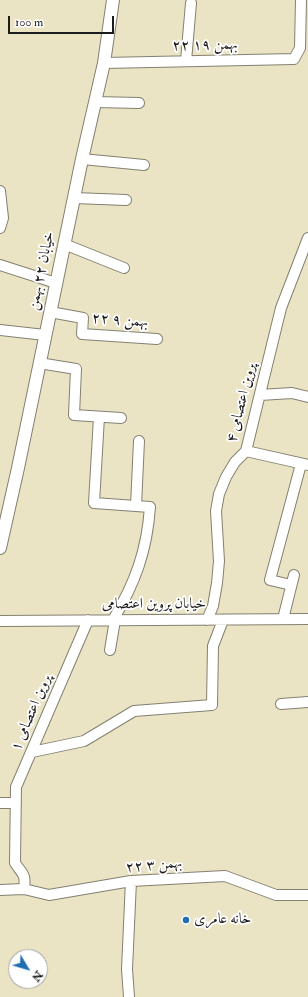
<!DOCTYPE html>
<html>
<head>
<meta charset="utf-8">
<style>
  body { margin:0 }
  #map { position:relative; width:308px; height:997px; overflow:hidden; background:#eae4c5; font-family:"IM FELL Double Pica",serif }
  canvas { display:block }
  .north { position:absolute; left:8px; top:949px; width:40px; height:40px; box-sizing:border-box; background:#fff; border:1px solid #a4a4a4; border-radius:50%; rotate:128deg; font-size:11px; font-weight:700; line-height:16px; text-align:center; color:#1c1c1c }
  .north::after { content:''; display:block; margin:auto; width:14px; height:18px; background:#1f6fb2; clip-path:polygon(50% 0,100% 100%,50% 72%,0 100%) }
  .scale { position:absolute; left:8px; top:16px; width:106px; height:18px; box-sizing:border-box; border:2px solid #1c1c1c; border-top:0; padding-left:5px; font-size:12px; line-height:14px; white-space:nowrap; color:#1c1c1c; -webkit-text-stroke:3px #fff; paint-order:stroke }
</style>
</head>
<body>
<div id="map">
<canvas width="308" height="997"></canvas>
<div class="north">N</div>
<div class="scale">100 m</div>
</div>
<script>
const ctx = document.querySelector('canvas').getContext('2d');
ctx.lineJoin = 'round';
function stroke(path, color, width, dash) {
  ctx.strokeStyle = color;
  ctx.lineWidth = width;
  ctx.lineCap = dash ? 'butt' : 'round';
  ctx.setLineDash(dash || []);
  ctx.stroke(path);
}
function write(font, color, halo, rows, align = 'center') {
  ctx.font = font + ' "IM FELL Double Pica",Amiri,serif';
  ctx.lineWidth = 3.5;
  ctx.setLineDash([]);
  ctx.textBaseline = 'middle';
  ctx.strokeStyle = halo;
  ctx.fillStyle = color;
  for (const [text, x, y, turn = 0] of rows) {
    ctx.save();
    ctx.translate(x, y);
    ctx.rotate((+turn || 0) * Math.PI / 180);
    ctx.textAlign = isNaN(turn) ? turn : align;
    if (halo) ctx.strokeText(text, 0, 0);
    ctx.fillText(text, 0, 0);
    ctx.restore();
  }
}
const minor = new Path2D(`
  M300 48 301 0
  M186 61 191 3
  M104 63 294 59 300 48
  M95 102 139 103
  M82 159 144 165
  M0 191 3 218 0 228
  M74 198 126 200
  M64 244 124 268
  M0 265 56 283
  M50 312 83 318 82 334 157 339
  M0 330 45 335
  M39 363 76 369 74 415 121 418
  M260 395 292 393 308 397
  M99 417 94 503 150 507C147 551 135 583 113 620
  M246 451 308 465
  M136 506 139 441
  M291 585 270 580 301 464
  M283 619 294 575
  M207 620 213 606 217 583 219 561 216 511 219 494 226 477 235 462 246 451 281 308 308 238
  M0 621 308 619
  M110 650 115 620
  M281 704 308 702
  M32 752 84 741 134 711 212 705 213 646 223 620
  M0 803H16
  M24 889C26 874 23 875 15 863L16 787 88 620
  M0 890 24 889 49 895 131 881 225 876 276 895H308
  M129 997 127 969 131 881`);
const major = new Path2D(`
  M0 548 18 468 82 159 104 63 113 0`);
stroke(minor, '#838070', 12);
stroke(major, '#838070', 14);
stroke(minor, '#fff', 10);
stroke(major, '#fff', 12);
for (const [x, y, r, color] of [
  [186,920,4,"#1f6fb2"]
]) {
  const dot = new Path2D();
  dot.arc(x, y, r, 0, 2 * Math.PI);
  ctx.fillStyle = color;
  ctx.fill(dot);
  stroke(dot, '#fff', 1.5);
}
write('15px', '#1c1c1c', '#fff', [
  ["۲۲ بهمن ۱۹",205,46,-1],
  ["خیابان ۲۲ بهمن",42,271,-78],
  ["۲۲ بهمن ۹",120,321,4],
  ["پروین اعتصامی ۴",242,403,-76],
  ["خیابان پروین اعتصامی",154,605],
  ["پروین اعتصامی ۱",32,713,-67],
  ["۲۲ بهمن ۳",154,866,-5]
]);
write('15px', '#1c1c1c', '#fff', [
  ["خانه عامری",194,920]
], 'left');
</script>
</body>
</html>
